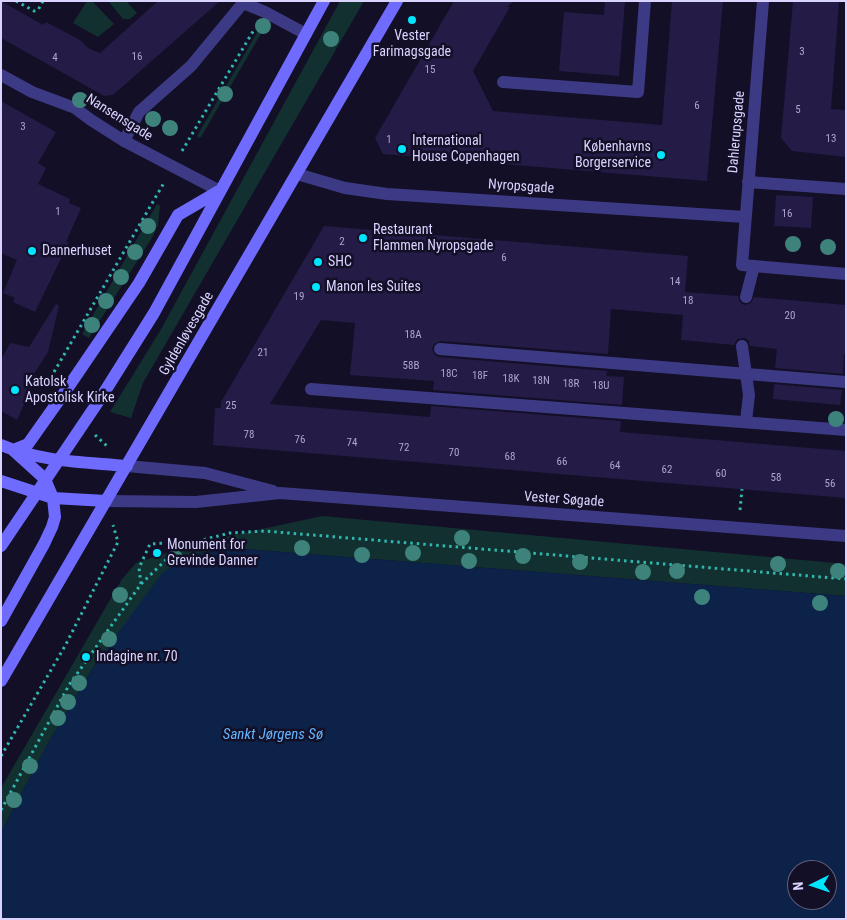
<!DOCTYPE html>
<html>
<head>
<meta charset="utf-8">
<style>
  body { margin:0 }
  #map { position:relative; width:847px; height:920px; overflow:hidden; background:#130f26; font-family:"Roboto Condensed",sans-serif }
  canvas { display:block }
  .frame { position:absolute; inset:0; border:2px solid #d9d4ff; pointer-events:none }
  .north { position:absolute; left:787px; top:860px; width:50px; height:50px; box-sizing:border-box; background:#130f26; border:1px solid #625e7d; border-radius:50%; rotate:266deg; font-size:14px; font-weight:700; line-height:20px; text-align:center; color:#d9d4ff }
  .north::after { content:''; display:block; margin:auto; width:18px; height:22px; background:#00e5ff; clip-path:polygon(50% 0,100% 100%,50% 72%,0 100%) }
</style>
</head>
<body>
<div id="map">
<canvas width="847" height="920"></canvas>
<div class="frame"></div>
<div class="north">N</div>
</div>
<script>
const ctx = document.querySelector('canvas').getContext('2d');
ctx.lineJoin = 'round';
function paint(path, color) {
  ctx.fillStyle = color;
  ctx.fill(path, 'evenodd');
}
function stroke(path, color, width, dash) {
  ctx.strokeStyle = color;
  ctx.lineWidth = width;
  ctx.lineCap = dash ? 'butt' : 'round';
  ctx.setLineDash(dash || []);
  ctx.stroke(path);
}
function write(font, color, halo, rows, align = 'center') {
  ctx.font = font + ' "Roboto Condensed",sans-serif';
  ctx.lineWidth = 5;
  ctx.setLineDash([]);
  ctx.textBaseline = 'middle';
  ctx.strokeStyle = halo;
  ctx.fillStyle = color;
  for (const [text, x, y, turn = 0] of rows) {
    ctx.save();
    ctx.translate(x, y);
    ctx.rotate((+turn || 0) * Math.PI / 180);
    ctx.textAlign = isNaN(turn) ? turn : align;
    if (halo) ctx.strokeText(text, 0, 0);
    ctx.fillText(text, 0, 0);
    ctx.restore();
  }
}
paint(new Path2D(`
  M87 1H92L114 24 98 37 73 23Z
  M108 1H126L137 13 130 19H123Z
  M340 1H364L143 383 131 418 110 412 160 331Z
  M263 22 266 25 201 137 199 138 197 136Z
  M157 204 160 205 158 225 153 236 89 338 82 334Z
  M322 516 846 564V596L231 548 194 554 96 663 47 745 1 832V788L122 579 136 563 193 544Z`), '#12302f');
paint(new Path2D(`
  M231 548 846 596V919H1V832L47 745 96 663 162 573 194 554ZM797 870H827V900H797Z`), '#0c2248');
paint(new Path2D(`
  M1 1 43 25 46 22 80 40 88 48 100 53 158 1H220L113 95 104 96 1 38Z
  M454 1H514L507 7H510L473 71 493 111 662 125 672 1H723L707 181 383 154 375 138Z
  M605 1H625L619 76 559 71 564 12 604 15Z
  M793 1H839L831 109 846 110V157L792 151 781 138Z
  M1 101 56 132 38 163 46 168 38 184 70 199 69 203 81 208 66 242H69L35 312 13 302 15 298 3 293 17 260 1 253Z
  M776 195 813 197 811 228 774 226Z
  M324 226 688 256 685 292 738 296 740 302 744 305 751 303 754 297 846 305V355L844 354 843 374 775 368 777 349 750 346 749 341 745 338 737 339 734 345 681 340 683 315 611 309 608 354 441 341 434 344 432 349 435 355 439 357 607 371 606 376 624 377 622 405 433 390 434 381 350 375 355 323 321 320 270 404 430 417 431 406 621 421 620 432 846 451V498L213 445 215 408H221V402Z
  M56 304 59 306 48 352 34 374 37 376 17 420 1 411V360L10 343 29 347Z
  M774 384 842 390 840 405 773 399Z`), '#241b47');
stroke(new Path2D(`
  M16 1 34 11 38 10 43 1
  M182 151 255 28
  M54 372 165 181
  M95 435 107 446
  M740 510 742 489
  M141 584 139 568 150 544 195 541
  M1 756 65 646 118 542 113 525
  M1 810 69 685 141 584 174 552 198 541 230 533 264 531 846 579`), '#2fb8b0', 3, [2.5, 4]);
stroke(new Path2D(`
  M503 82 638 92 645 1
  M124 141 139 112 191 66 243 3 265 12 306 34
  M746 297 754 266
  M742 346 749 395 746 421
  M440 349 846 382
  M311 389 846 430`), '#3d3a85', 12);
stroke(new Path2D(`
  M763 1 742 265 846 274
  M1 75 32 92 75 108 91 120 124 141 220 191
  M297 174 345 188 387 194 745 217
  M748 182 846 189
  M127 466 205 473 273 491
  M106 501 196 502 280 493 846 536`), '#3d3a85', 12);
stroke(new Path2D(`
  M1 445C40 462 86 462 127 466
  M13 450 28 444 69 386 139 283 178 215 219 191
  M1 481 53 498 106 501
  M1 546 100 399 154 313 324 1
  M1 621 44 544 52 527 55 517 53 498 45 479 13 450
  M1 681 397 1`), '#6f6bff', 12);
ctx.fillStyle = '#3d827b';
for (const [x, y] of [
  [263,26],
  [331,39],
  [225,94],
  [80,100],
  [153,119],
  [170,128],
  [148,226],
  [793,244],
  [828,247],
  [135,252],
  [121,277],
  [106,301],
  [92,325],
  [836,419],
  [462,538],
  [302,548],
  [413,553],
  [362,555],
  [523,556],
  [175,558],
  [469,561],
  [580,562],
  [778,564],
  [677,571],
  [838,571],
  [643,572],
  [120,595],
  [702,597],
  [820,603],
  [109,639],
  [79,683],
  [68,702],
  [58,718],
  [30,766],
  [14,800]
]) {
  ctx.beginPath();
  ctx.arc(x, y, 8, 0, 2 * Math.PI);
  ctx.fill();
}
for (const [x, y, r, color] of [
  [412,20,5,"#00e5ff"],
  [402,149,5,"#00e5ff"],
  [661,155,5,"#00e5ff"],
  [363,238,5,"#00e5ff"],
  [32,251,5,"#00e5ff"],
  [318,262,5,"#00e5ff"],
  [316,287,5,"#00e5ff"],
  [15,390,5,"#00e5ff"],
  [157,553,5,"#00e5ff"],
  [86,657,5,"#00e5ff"]
]) {
  const dot = new Path2D();
  dot.arc(x, y, r, 0, 2 * Math.PI);
  ctx.fillStyle = color;
  ctx.fill(dot);
  stroke(dot, '#130f26', 2);
}
write('11px', '#aca6d1', null, [
  ["3",802,52],
  ["16",137,57],
  ["4",55,58],
  ["15",430,70],
  ["6",697,106],
  ["5",798,110],
  ["3",23,127],
  ["13",831,139],
  ["1",389,140],
  ["1",58,212],
  ["16",787,214],
  ["2",342,242],
  ["6",504,258],
  ["14",675,282],
  ["19",299,297],
  ["18",688,301],
  ["20",790,316],
  ["18A",413,335],
  ["21",263,353],
  ["58B",411,366],
  ["18C",449,374],
  ["18F",480,376],
  ["18K",511,379],
  ["18N",541,381],
  ["18R",571,384],
  ["18U",601,386],
  ["25",231,406],
  ["78",249,435],
  ["76",300,440],
  ["74",352,443],
  ["72",404,448],
  ["70",454,453],
  ["68",510,457],
  ["66",562,462],
  ["64",615,466],
  ["62",667,470],
  ["60",721,474],
  ["58",776,478],
  ["56",830,484]
]);
write('14px', '#d9d4ff', '#130f26', [
  ["Vester",412,36,"center"],
  ["Farimagsgade",412,52,"center"],
  ["International",412,141],
  ["House Copenhagen",412,157],
  ["Københavns",651,147,"right"],
  ["Borgerservice",651,163,"right"],
  ["Restaurant",373,230],
  ["Flammen Nyropsgade",373,246],
  ["Dannerhuset",42,251],
  ["SHC",328,262],
  ["Manon les Suites",326,287],
  ["Katolsk",25,382],
  ["Apostolisk Kirke",25,398],
  ["Monument for",167,545],
  ["Grevinde Danner",167,561],
  ["Indagine nr. 70",96,657]
], 'left');
write('14px', '#d9d4ff', '#130f26', [
  ["Nansensgade",119,118,32],
  ["Dahlerupsgade",737,132,-85],
  ["Nyropsgade",521,187,4],
  ["Gyldenløvesgade",187,334,-60],
  ["Vester Søgade",564,500,4]
]);
write('italic 15px', '#62b6ff', '#130f26', [
  ["Sankt Jørgens Sø",273,735]
]);
</script>
</body>
</html>
